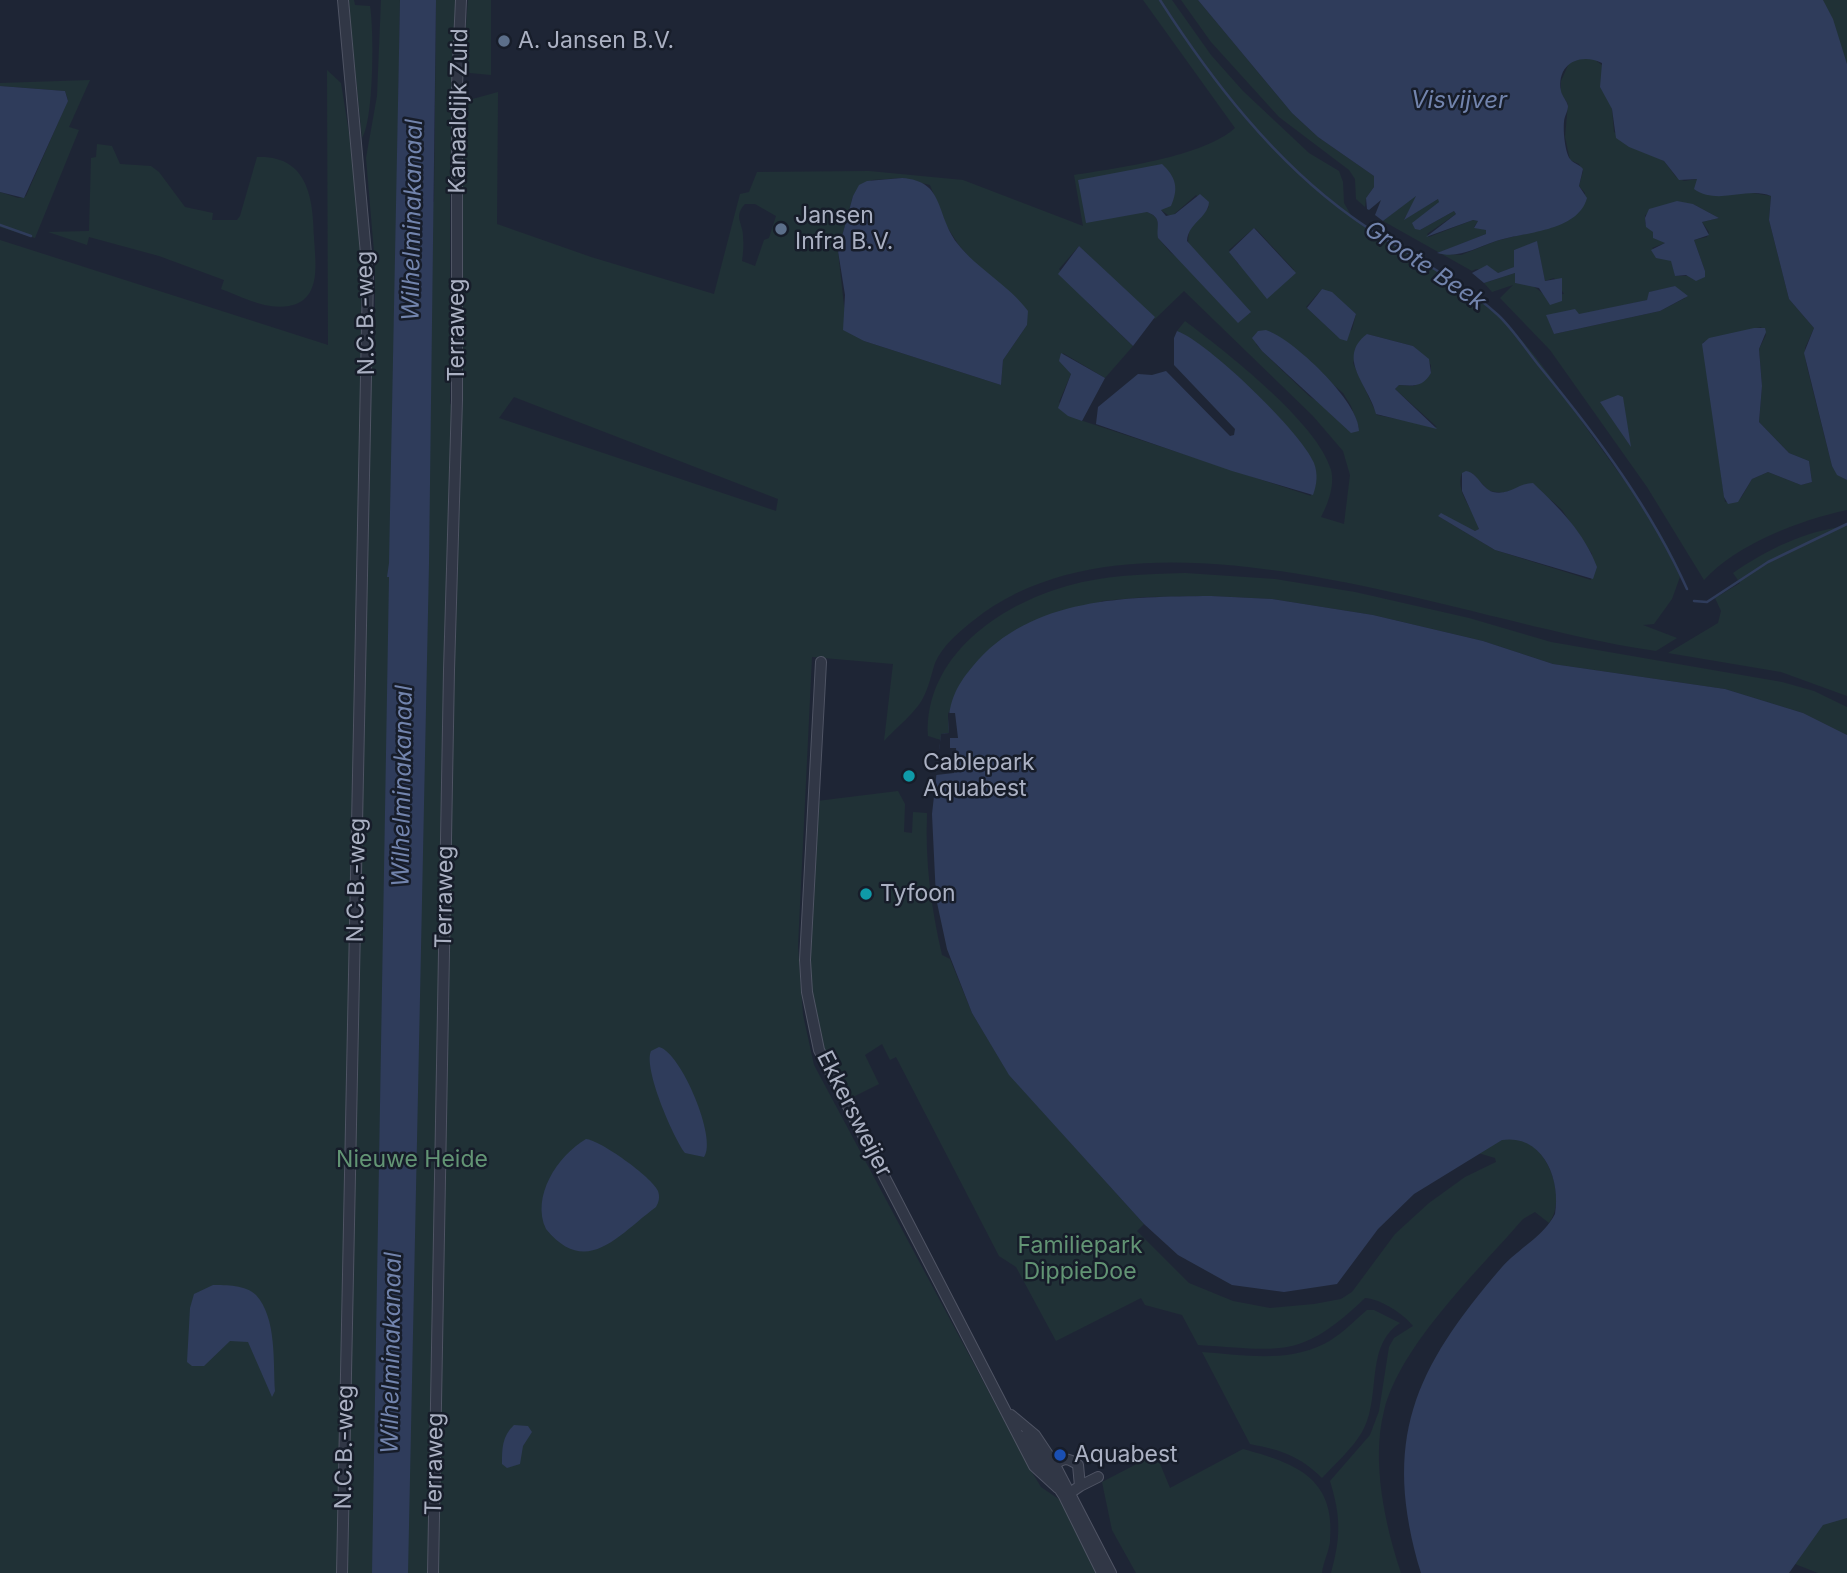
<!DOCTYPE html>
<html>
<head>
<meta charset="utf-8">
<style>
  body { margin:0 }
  canvas { display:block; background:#1e2535 }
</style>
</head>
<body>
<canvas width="1847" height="1573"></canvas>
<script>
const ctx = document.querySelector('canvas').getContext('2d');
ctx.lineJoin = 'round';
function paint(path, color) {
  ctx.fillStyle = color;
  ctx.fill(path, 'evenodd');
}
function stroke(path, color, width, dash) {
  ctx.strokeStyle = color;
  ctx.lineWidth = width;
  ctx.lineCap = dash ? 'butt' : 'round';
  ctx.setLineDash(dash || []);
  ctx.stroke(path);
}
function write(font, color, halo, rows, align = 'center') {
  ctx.font = font + ' Inter,sans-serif';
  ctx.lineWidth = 5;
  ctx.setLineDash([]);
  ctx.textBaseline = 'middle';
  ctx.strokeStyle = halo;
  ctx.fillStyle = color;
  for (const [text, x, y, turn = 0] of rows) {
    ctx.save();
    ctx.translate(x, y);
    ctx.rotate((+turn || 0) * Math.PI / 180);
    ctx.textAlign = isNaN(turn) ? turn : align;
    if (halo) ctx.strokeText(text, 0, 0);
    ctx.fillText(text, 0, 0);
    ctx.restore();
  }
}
paint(new Path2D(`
  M348 0H354L355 5 370 6C374 29 374 120 362 138Z
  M381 0H400L397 191 434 202 436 0H459L450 173V404L459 406 462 114V107L469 100 498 92 497 224 591 257 714 294 740 194 749 192 757 172 869 171 963 180 1083 226 1074 175C1118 168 1203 157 1235 128L1143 0H1172L1211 55 1243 91 1309 153 1339 171 1343 182 1344 203 1352 217C1392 249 1441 269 1481 301 1529 339 1560 391 1595 440 1626 483 1660 525 1681 574L1672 599 1654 624 1643 625 1677 638 1656 651C1467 625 1143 486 974 620 960 631 942 646 935 663 931 675 929 687 923 698 917 711 895 729 884 741L893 664 812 657 798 946 803 1015 814 1065 1030 1469 1041 1487 1063 1502 1097 1573H0V240L328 345 327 70 341 83 356 177 362 240 361 356 375 362V264L366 158 377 96ZM902 178 930 185 946 225 958 244 1027 325 1003 360 1001 385 864 341 844 306 838 251 853 196 872 180ZM1196 195 1209 207 1189 228 1188 244 1251 315 1170 252 1158 238C1158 226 1161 217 1147 212L1161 210 1171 217ZM745 204H755L776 216 769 238 764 240 755 266 742 261C743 253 744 245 743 237 743 223 733 217 745 204ZM1254 228 1256 229 1294 270 1238 264 1229 250ZM1079 246 1155 319 1184 291 1313 416 1343 451 1350 475 1344 524 1321 517C1328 504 1335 485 1331 470 1318 423 1225 351 1185 321L1177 331 1225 366 1300 441 1311 496 1080 420 1059 402 1071 374 1063 353 1105 378 1133 346 1091 306 1059 269ZM1322 289 1356 314 1352 330 1337 336 1306 307ZM1271 332 1343 393 1351 406 1359 428 1309 396 1262 351 1256 344ZM1367 334 1413 346 1431 365V373L1414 386 1399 385 1395 389 1437 427 1377 415 1353 363ZM514 397 778 499 776 511 499 418ZM1462 473H1472L1489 491 1503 493 1516 489 1551 500 1562 510 1592 554 1591 580 1495 550 1438 516 1475 531 1479 529C1476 511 1454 493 1462 473Z
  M468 0H491V75L470 73 463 65Z
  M1181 0H1198L1292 113 1318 137 1374 176V187L1366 198 1365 207 1356 199 1355 179 1349 170 1279 117 1211 42Z
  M1823 0H1847V64Z
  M1582 57 1594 59 1603 66 1601 82 1612 109 1614 132 1664 161 1676 177 1684 181 1697 179 1698 184 1771 196 1769 220 1789 299 1814 328 1805 348 1806 363 1832 466 1841 477 1847 480V510C1800 520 1737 544 1704 580L1647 487 1550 350 1500 298 1513 285 1492 292 1484 283 1515 273 1516 283 1532 285 1546 296 1564 294 1554 278 1545 281 1537 242 1514 250 1515 267 1498 273 1476 269 1472 271 1383 221 1415 196 1417 199 1404 219 1438 199 1440 202 1432 208 1420 230 1454 211 1456 214 1427 234 1429 237 1473 220 1478 221 1474 227 1487 230 1486 234 1438 253 1461 255 1496 241 1552 227 1576 214 1585 193 1579 186 1583 171 1579 164 1570 160 1565 137 1568 104 1561 93V81L1570 61ZM1693 204 1719 218 1702 222 1709 232 1707 237 1694 240 1705 271 1688 276H1675L1672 261 1652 248 1665 243 1645 223V215ZM1675 286 1685 298 1660 311 1554 334 1547 315 1584 314 1647 300 1650 292ZM1761 327 1766 335 1759 349 1762 386 1759 422 1789 453 1809 461 1812 482 1801 485 1768 472 1752 479 1741 498 1725 502 1703 342Z
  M90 80 69 127 79 130 35 238 0 227V192L18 198 26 196 68 100 65 91 0 86V83Z
  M97 144 112 146 120 164 151 166 159 172 185 207 213 213 212 220H237L240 216 257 157C308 155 313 198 314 237 315 261 323 300 289 306 265 310 243 297 221 289L224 280 159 256 89 237 87 245 48 232 89 231 91 158 96 157Z
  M1847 526V696L1781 672 1668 653 1718 623 1721 611 1715 598 1740 583 1733 573C1768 549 1805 531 1847 526Z
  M1185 573 1275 579 1355 592 1469 618 1551 642 1782 682 1814 691 1847 707V735L1803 713 1725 689 1553 664 1483 641 1373 615 1272 599 1211 596 1146 597 1102 601 948 713 950 734 941 740 928 736C924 657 999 605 1067 586 1105 575 1146 574 1185 573Z
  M898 791 905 804 904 832 912 833 913 812 927 813C925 862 931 907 942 955L950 959 972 1013 1009 1074 1144 1224 1137 1231 1189 1283 1233 1301 1270 1308 1314 1304 1341 1299 1352 1292 1395 1234 1429 1203 1465 1177 1496 1162 1495 1158 1478 1153C1486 1149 1494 1142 1503 1139 1543 1128 1570 1197 1549 1223L1535 1212 1523 1219C1479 1270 1400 1345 1384 1411 1371 1461 1385 1525 1401 1573H1331C1341 1537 1341 1517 1330 1481L1370 1435 1379 1411 1389 1347 1394 1338 1413 1326C1404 1314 1381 1299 1365 1298 1300 1360 1282 1350 1198 1345L1182 1315 1145 1305 1141 1298 1056 1341 1016 1267 999 1256 896 1057 890 1060 882 1044 865 1055 879 1084 847 1100C840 1086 830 1071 825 1056 798 976 811 884 817 801Z
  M1367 1310H1374L1400 1323C1364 1346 1382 1398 1362 1432 1352 1449 1335 1464 1322 1478 1300 1456 1281 1450 1250 1444L1202 1352C1244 1355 1285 1363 1324 1344 1340 1336 1354 1321 1367 1310Z
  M1243 1449C1294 1463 1336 1477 1330 1541 1329 1552 1323 1562 1322 1573H1136L1112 1530 1102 1482 1156 1454 1170 1488Z
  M1839 1518H1847V1573H1818L1795 1564 1823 1524Z`), '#203136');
paint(new Path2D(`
  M400 0H436L429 564 408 1573H372L389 577H387L389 563Z
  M1198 0H1823L1833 19 1847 64V480L1837 475 1832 466 1804 353 1814 328 1789 299 1769 220 1771 196C1747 186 1718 206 1694 189L1697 179 1679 180 1664 161 1629 147 1616 138 1612 109 1600 87 1602 63C1580 52 1556 64 1561 91 1562 96 1567 101 1568 106 1568 111 1564 117 1564 122 1563 131 1565 152 1570 159 1574 164 1579 164 1583 169L1579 186 1587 198C1578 232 1523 232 1496 241 1475 248 1459 259 1437 253L1486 234V230L1474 228 1478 221 1473 220 1426 237 1456 214 1454 211 1420 230 1415 229 1412 223 1439 202 1438 199 1404 220 1416 196 1383 221 1375 215 1381 200 1369 210 1367 209 1366 198 1374 187V176L1318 137 1292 113Z
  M0 86 65 91 68 101 24 198 0 192Z
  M1162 164C1176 177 1179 188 1171 206L1161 210 1166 216 1175 214 1200 194 1209 202C1208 218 1188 223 1187 241L1251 312 1238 323 1158 238C1156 226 1163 218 1147 212L1086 223 1078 180Z
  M902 178C945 181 935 213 957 243 977 269 1009 285 1028 311L1027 325 1003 360 1001 385 864 341 843 330 845 295 838 251 853 196 859 185 867 181Z
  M1677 201 1693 204 1719 218 1702 222 1709 235 1694 240 1705 271V277L1696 281 1686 275 1675 276 1671 261 1656 258 1651 250 1665 243 1653 238V232L1646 227 1645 218 1649 209Z
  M1254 228 1296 273 1267 299 1229 252Z
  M1537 241 1545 281 1562 278V301L1550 305 1539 288 1515 283V273L1484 283 1472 273 1487 265 1498 273 1514 267V250Z
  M1079 246 1155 317 1133 346 1058 274Z
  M1675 286 1688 296 1660 311 1554 334 1546 315 1575 309 1579 314 1647 300 1649 292Z
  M1322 289 1332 292 1356 314 1347 341 1340 339 1307 308Z
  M1754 328H1765L1766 332 1759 349 1762 386 1759 422 1789 453 1809 461 1812 482 1801 485 1768 472 1752 479 1738 502 1728 504 1724 497 1702 344 1709 338Z
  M1266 330C1292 338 1360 402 1359 431L1351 433 1262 351 1252 338 1258 331Z
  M1177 331C1208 342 1302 433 1314 463 1318 474 1317 484 1313 495L1232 471 1096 424 1098 407 1138 374 1152 375 1166 371 1230 436 1234 435 1235 429 1174 365V338Z
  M1367 334 1413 346 1429 359 1431 373C1423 387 1414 386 1399 385L1395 389 1437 429 1376 414C1370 387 1335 358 1367 334Z
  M1061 353 1105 378 1082 421 1068 416 1058 408 1071 374 1059 361Z
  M1618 395 1623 397 1631 447 1600 402Z
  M1466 471C1478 473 1481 488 1493 492 1509 496 1518 483 1533 483 1559 508 1584 532 1597 567L1593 579 1495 550 1438 516 1441 513 1475 531 1479 529 1462 491V473Z
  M1211 596 1272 599 1373 615 1483 641 1553 664 1725 689 1803 713 1847 735V1518L1823 1525 1789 1573H1421C1381 1440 1414 1369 1502 1267 1518 1249 1544 1236 1555 1214 1561 1179 1543 1134 1502 1140L1414 1194 1378 1229 1337 1284 1284 1292 1232 1285 1178 1255 1144 1224 1009 1075 972 1013 947 949 936 898 932 814 941 734 949 733C947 705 955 687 973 666 1031 596 1128 597 1211 596Z
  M659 1047C681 1052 718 1140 704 1157L685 1153C673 1137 643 1068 651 1051Z
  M586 1139C600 1140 652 1177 658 1191 660 1197 659 1202 656 1207 619 1234 587 1279 546 1229 531 1197 557 1156 586 1139Z
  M213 1285C226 1285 246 1285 256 1295 277 1318 273 1362 275 1391L272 1397 248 1342 230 1341 204 1366H192L187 1362 190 1308 194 1294Z
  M514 1425 528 1426 532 1432 523 1446 520 1464 507 1468 502 1464C502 1449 502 1436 514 1425Z`), '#2f3c5b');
paint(new Path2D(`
  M948 713H955L958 738H950V748H956L957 768 954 769V773L936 775 941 734 949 733Z`), '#1e2535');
stroke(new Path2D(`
  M1160 0C1212 81 1274 161 1352 217 1400 252 1454 275 1498 315 1514 330 1527 351 1541 368 1597 436 1651 509 1687 589
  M0 225 31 236
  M1694 601 1707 602 1768 562 1847 524`), '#2f3c5b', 2.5);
const minor = new Path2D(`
  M821 662 805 960 807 992 819 1050 1034 1466 1058 1488
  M1011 1415 1035 1435 1055 1465 1054 1470
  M1025 1436 1064 1496 1102 1573
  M1080 1486 1098 1477
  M1070 1493 1080 1486 1078 1465C1069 1458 1063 1457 1055 1465L1111 1573
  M342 1573 368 276 343 0
  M433 1573 449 670 457 400V85L461 0`);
stroke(minor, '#4f5464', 12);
stroke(minor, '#313746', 10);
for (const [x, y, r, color] of [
  [504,41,7,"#5c6f8a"],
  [781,229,7,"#5c6f8a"],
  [909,776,7,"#0f9aa8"],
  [866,894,7,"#0f9aa8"],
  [1060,1455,7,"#1a4fb4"]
]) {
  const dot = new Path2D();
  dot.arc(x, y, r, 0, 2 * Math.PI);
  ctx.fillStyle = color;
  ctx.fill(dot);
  stroke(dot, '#171d2a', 2.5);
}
write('23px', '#abb1c3', '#171d2a', [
  ["A. Jansen B.V.",518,41],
  ["Jansen",795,216],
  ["Infra B.V.",795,242],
  ["Cablepark",923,763],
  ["Aquabest",923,789],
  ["Tyfoon",880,894],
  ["Aquabest",1074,1455]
], 'left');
write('23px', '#abb1c3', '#171d2a', [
  ["Kanaaldijk Zuid",459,111,-89],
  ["N.C.B.-weg",366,313,-91],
  ["Terraweg",457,330,-90],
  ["N.C.B.-weg",357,880,-89],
  ["Terraweg",445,897,-89],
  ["Ekkersweijer",854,1114,63],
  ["N.C.B.-weg",345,1447,-89],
  ["Terraweg",435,1464,-89]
]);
write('23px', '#629474', '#171d2a', [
  ["Nieuwe Heide",412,1160],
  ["Familiepark",1080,1246],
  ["DippieDoe",1080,1272]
]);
write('italic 24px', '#7284ad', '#171d2a', [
  ["Visvijver",1459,101],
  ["Wilhelminakanaal",413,220,-89],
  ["Groote Beek",1425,266,34],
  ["Wilhelminakanaal",403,786,-89],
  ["Wilhelminakanaal",392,1353,-89]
]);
</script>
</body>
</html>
